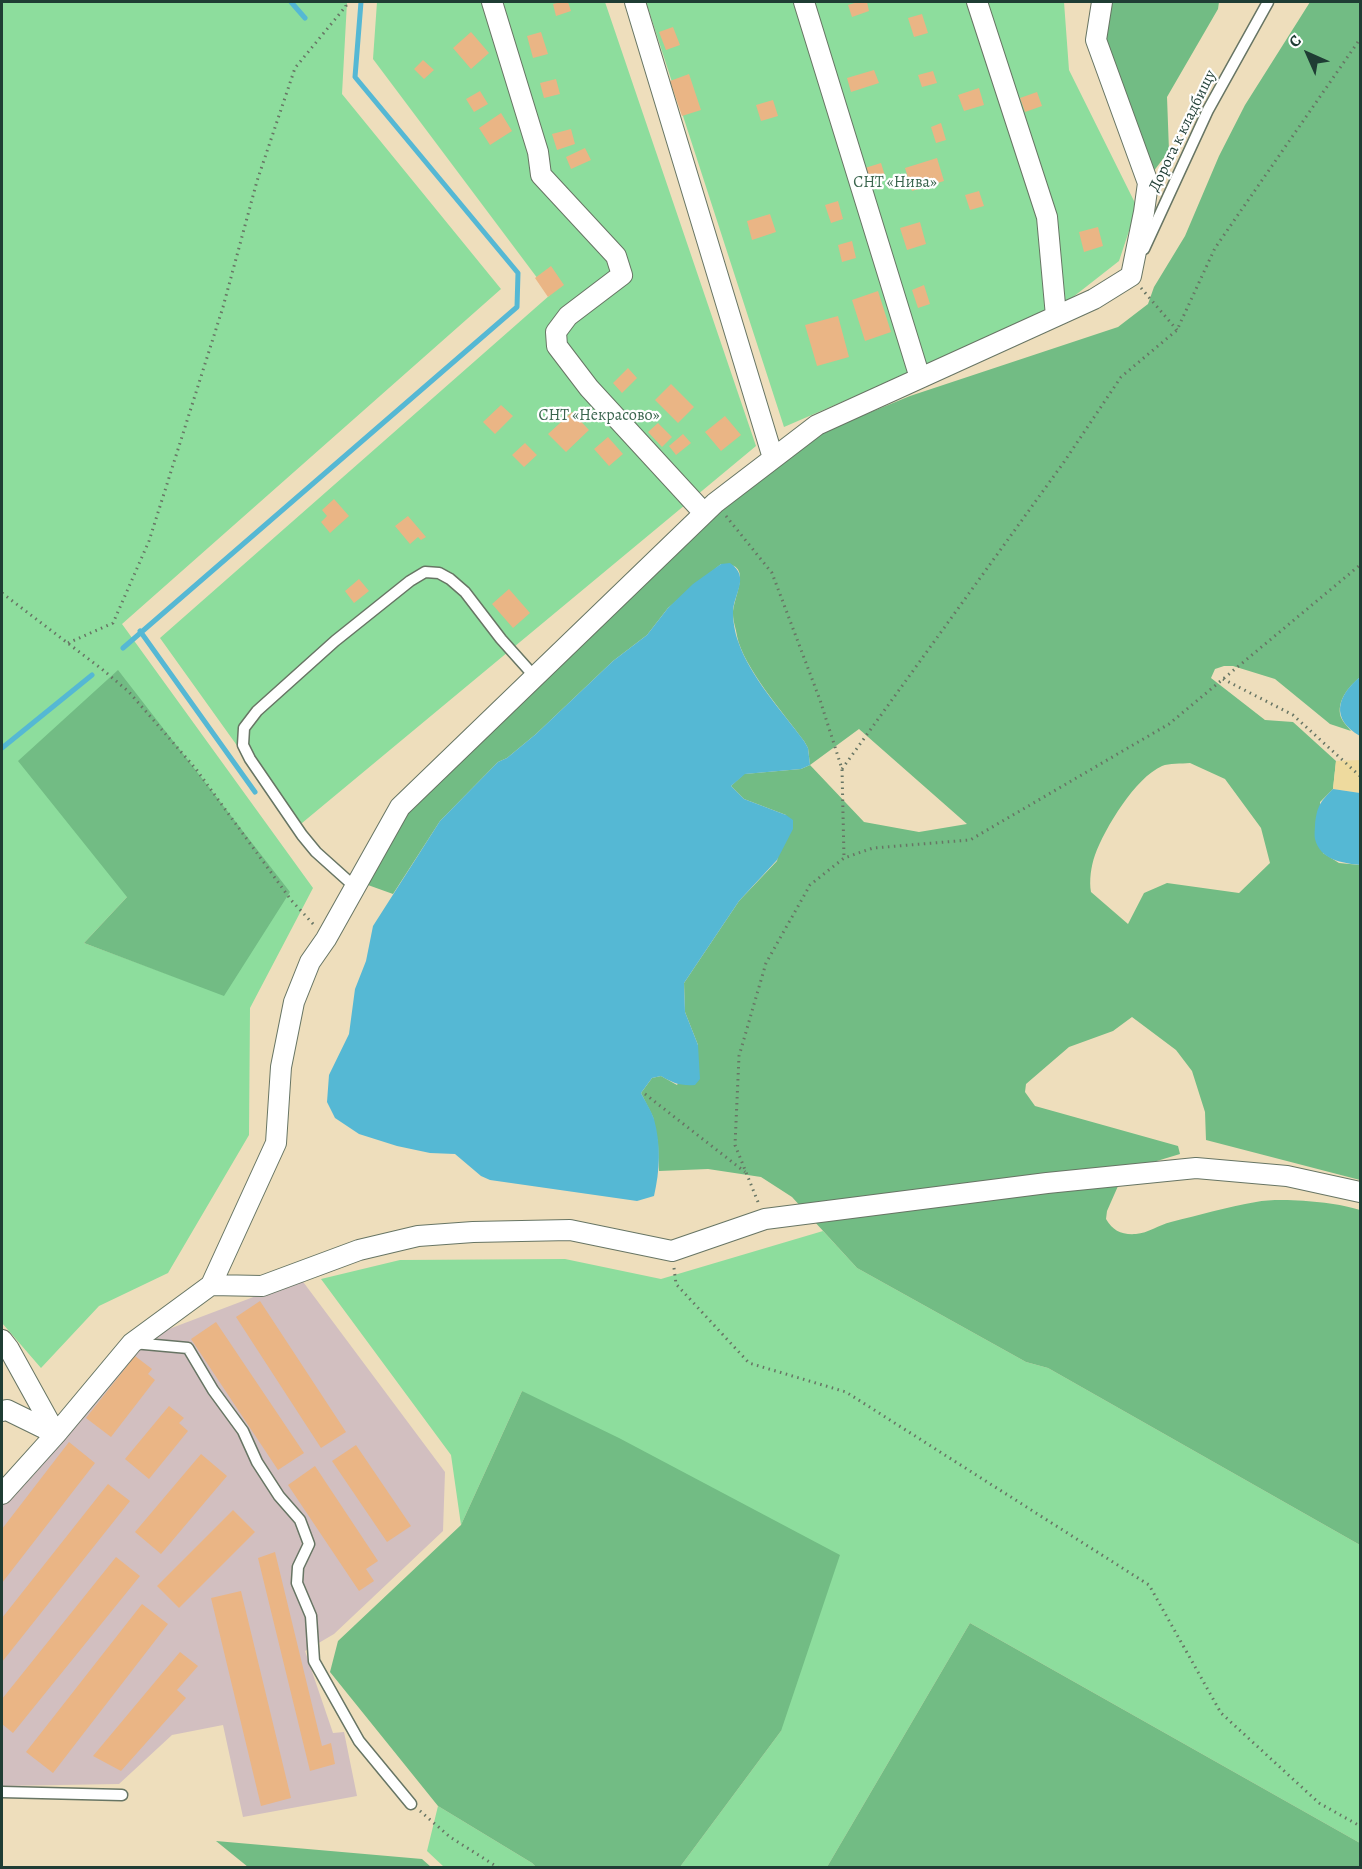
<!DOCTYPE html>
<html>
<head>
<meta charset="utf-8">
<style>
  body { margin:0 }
  #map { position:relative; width:1362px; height:1869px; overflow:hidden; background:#eedebc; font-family:Alegreya,serif }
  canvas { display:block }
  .frame { position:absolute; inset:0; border:3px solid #1f3d34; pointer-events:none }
  .north { position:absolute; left:1278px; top:24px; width:60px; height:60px; -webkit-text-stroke:4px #fff; paint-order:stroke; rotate:315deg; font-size:16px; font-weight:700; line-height:24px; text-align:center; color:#1f3d34 }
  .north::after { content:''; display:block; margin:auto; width:21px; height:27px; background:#1f3d34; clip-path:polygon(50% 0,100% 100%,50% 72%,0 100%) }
</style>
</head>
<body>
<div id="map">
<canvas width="1362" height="1869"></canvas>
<div class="frame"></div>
<div class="north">С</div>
</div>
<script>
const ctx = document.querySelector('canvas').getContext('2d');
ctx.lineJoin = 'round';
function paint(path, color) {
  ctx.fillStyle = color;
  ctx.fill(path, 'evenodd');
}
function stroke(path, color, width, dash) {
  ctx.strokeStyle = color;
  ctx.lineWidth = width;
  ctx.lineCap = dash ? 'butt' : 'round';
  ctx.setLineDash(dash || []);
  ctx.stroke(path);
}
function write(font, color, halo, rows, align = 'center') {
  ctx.font = font + ' Alegreya,serif';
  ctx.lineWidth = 4.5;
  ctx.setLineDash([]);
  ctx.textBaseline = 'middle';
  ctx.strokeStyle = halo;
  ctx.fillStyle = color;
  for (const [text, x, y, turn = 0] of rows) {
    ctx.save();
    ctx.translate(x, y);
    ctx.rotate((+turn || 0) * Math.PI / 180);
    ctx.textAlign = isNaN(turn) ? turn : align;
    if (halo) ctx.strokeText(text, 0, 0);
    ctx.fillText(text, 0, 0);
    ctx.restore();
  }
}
paint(new Path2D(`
  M301 1279 445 1472 443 1531 334 1634 305 1651 333 1733 344 1732 357 1796 243 1817 223 1725 172 1735 119 1784 2 1786V1498L132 1343Z`), '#d2bfc0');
paint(new Path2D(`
  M2 2H347L342 94 501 289 122 624 313 888 250 1008 249 1135 168 1273 99 1306 41 1368 2 1323ZM127 897 224 995 84 943Z
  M377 2H605L756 446 296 828 160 638 550 295 373 59Z
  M646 2H1064L1069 70 1137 207 1119 261 1059 308 784 427Z
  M823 1231 857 1268 1026 1362 1048 1368 1360 1545V1843L970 1623 827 1867H680L781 1731 522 1391 461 1525 451 1455 321 1279 400 1260 565 1259 661 1279Z
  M438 1806 532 1863 536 1867H444L427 1851Z`), '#8ddd9d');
paint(new Path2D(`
  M1109 2H1219L1218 9 1167 97 1169 151 1153 172 1104 45Z
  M1310 2H1360V677C1350 686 1338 698 1340 714 1341 720 1347 726 1351 731L1330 724 1275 679 1233 666H1224L1215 669 1211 678 1265 720 1293 722 1336 761 1333 789 1320 802 1323 853 1339 863 1360 865V1180L1206 1140 1205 1112 1192 1071 1176 1050 1132 1017 1113 1031 1069 1047 1026 1084 1025 1092 1035 1106 1178 1146 1180 1154 1137 1167 1122 1177 1107 1211 1106 1219C1113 1231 1122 1235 1136 1234 1148 1233 1159 1225 1171 1222 1199 1215 1227 1207 1256 1202 1281 1197 1336 1202 1360 1210V1545L1048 1368 1026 1362 857 1268 792 1197 761 1177 708 1169 659 1171 658 1144 653 1117 641 1093 652 1078 661 1076 677 1085 698 1045 685 1012 684 983 739 901 777 861 786 815 744 799 731 786 744 774 801 769 810 765 808 748 804 741C785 715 743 667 737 636 736 629 733 621 733 614 733 596 755 562 721 564L668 608 647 635 613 661 536 734 507 758 498 762 440 821 393 894 354 880 415 793 705 523 810 437 910 396 1118 327 1148 304 1154 287 1185 236 1219 156 1245 105ZM859 729 967 824 919 832 864 822 810 765ZM1190 763 1225 779 1261 828 1270 863 1239 893 1167 883 1144 893 1128 924 1091 892C1089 881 1091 866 1095 855 1105 828 1135 778 1162 766 1169 763 1181 764 1190 763Z
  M118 670 290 892 224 996 84 943 127 897 18 761Z
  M522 1391 619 1438 840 1555 781 1731 680 1867H536L532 1863 438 1806 330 1672 338 1641 461 1525Z
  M970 1623 1360 1843V1867H827Z
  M216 1841 422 1859 431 1867H248Z`), '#72bc84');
paint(new Path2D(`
  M1360 760V793L1333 789 1336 761Z`), '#eeda9e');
paint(new Path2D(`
  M730 563C751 577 733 594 733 613 733 621 735 633 738 641 750 677 782 711 804 741L808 748 810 765 801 769 745 774 731 786 744 799 786 815 793 820V829L777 860 739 901 684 983 685 1012 698 1045 700 1079 695 1085C680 1086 673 1083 661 1076L652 1078 641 1093C645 1101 651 1110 654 1119 661 1145 660 1170 654 1196L637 1201 490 1180 481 1176 455 1154 430 1153 397 1146 359 1134 335 1118 327 1102 329 1075 349 1034 355 989 366 961 373 926 440 821 498 762 507 758 536 734 613 661 647 635 668 608 693 584 721 564Z
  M1360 677V736C1330 719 1337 696 1360 677Z
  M1333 789 1360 793V865C1343 863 1320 860 1315 839 1314 835 1315 829 1315 825 1317 806 1320 802 1333 789Z`), '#55b8d4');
stroke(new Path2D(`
  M291 2 305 18
  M140 631 255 792
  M123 648 517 307 518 273 355 77 361 2
  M2 748 92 675`), '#55b8d4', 5);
paint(new Path2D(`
  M561 2H568L571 11 556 16 553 4Z
  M858 2H867L869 11 852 17 848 5Z
  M922 14 928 33 914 37 908 18Z
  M673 27 680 45 666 50 659 32Z
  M471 32 489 53 471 69 453 48Z
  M541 32 548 54 533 58 527 36Z
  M423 60 434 70 424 79 414 69Z
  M874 70 879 83 851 92 847 78Z
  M933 71 937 83 922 87 918 75Z
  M689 74 701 110 682 116 670 81Z
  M556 79 560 94 544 98 540 83Z
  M979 88 984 105 964 111 958 95Z
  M480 91 488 104 474 112 466 99Z
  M1037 92 1042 106 1025 112 1020 98Z
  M773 100 778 116 761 121 756 105Z
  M501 113 512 131 490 145 479 128Z
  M941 123 946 140 936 143 931 127Z
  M571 129 575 144 557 150 552 134Z
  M585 148 591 160 571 169 566 157Z
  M937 158 944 181 912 191 905 168Z
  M881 163 885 176 870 181 865 168Z
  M979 191 984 206 970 210 965 195Z
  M838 201 843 219 831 223 825 205Z
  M770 214 776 232 752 240 747 221Z
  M920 222 926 244 907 250 900 228Z
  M1098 227 1103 246 1084 252 1079 232Z
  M852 241 856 258 842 262 838 245Z
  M551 266 564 285 548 297 535 278Z
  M924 285 930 304 918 308 912 290Z
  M878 291 891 332 865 341 852 300Z
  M838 316 849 357 817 366 805 325Z
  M628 368 637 378 622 393 613 383Z
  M671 384 694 407 678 423 655 400Z
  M501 405 513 416 495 434 483 422Z
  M572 412 589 430 566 452 548 434Z
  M725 416 741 435 721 451 705 432Z
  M658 423 672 437 662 447 648 432Z
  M683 434 691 443 676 455 669 446Z
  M608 437 623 454 609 466 594 449Z
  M525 443 537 455 524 467 512 455Z
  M334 499 349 516 330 533 321 522 327 516 322 510Z
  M408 516 426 537 421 540 418 537 410 544 395 526Z
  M359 579 369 591 354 603 345 591Z
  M509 589 530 613 513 628 492 604Z
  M260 1301 346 1432 321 1448 236 1317Z
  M216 1322 304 1453 278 1470 191 1339Z
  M135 1356 152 1369 148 1374 155 1380 111 1437 86 1418Z
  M169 1406 184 1418 179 1423 188 1431 149 1479 125 1459Z
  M69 1442 95 1463 2 1583V1529Z
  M356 1445 411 1526 387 1542 332 1461Z
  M201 1454 227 1476 161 1554 135 1532Z
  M315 1466 378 1561 366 1569 374 1581 359 1591 288 1485Z
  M108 1484 130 1501 2 1662V1618Z
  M233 1510 255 1532 179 1608 157 1586Z
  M275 1552 322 1746 331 1743 335 1764 310 1771 258 1558Z
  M116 1557 140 1576 13 1733 2 1724V1699Z
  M241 1591 291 1798 261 1806 211 1598Z
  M142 1604 168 1624 53 1773 26 1752Z
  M180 1652 198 1666 177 1690 186 1698 121 1771 93 1756Z`), '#eab585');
const lane = new Path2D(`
  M1144 249 1208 110 1268 2
  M355 887 316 852 302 835 250 759 243 745 244 728 257 711 335 641 410 581 425 572 439 573 450 579 465 592 501 639 535 677
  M133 1343 188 1348 213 1390 243 1431 257 1462 279 1496 300 1520 309 1544 298 1567 297 1583 311 1616 314 1661 359 1741 411 1804
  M2 1792 122 1795`);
const street = new Path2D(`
  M492 2 538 152 541 175 616 256 622 275 568 316 556 332 557 346 589 388 704 513
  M635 2 773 458
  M804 2 920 378
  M977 2 1047 217 1056 316
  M211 1285 276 1143 281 1067 294 1002 310 962 326 939 400 807 715 503 817 425 1094 299 1131 276 1144 212 1148 183 1096 40 1102 2
  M2 1340 9 1349 56 1434
  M2 1411 7 1410 56 1434
  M2 1494 56 1434 132 1343 211 1285 262 1286 359 1250 418 1236 473 1232 570 1230 672 1251 765 1219 1047 1183 1196 1168 1287 1176 1360 1192`);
stroke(lane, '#677564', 13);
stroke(street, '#677564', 22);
stroke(new Path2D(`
  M1141 288 1177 330
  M726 516 772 573 820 700 842 769 844 858
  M2 593 103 670 129 692 196 769 291 900 315 926
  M68 643 113 623 149 541 223 307 257 181 295 68 346 6 345 2
  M1223 679 1293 715 1360 776
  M842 769 1064 462 1121 377 1177 330 1215 248 1360 39
  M645 1094 745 1172
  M758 1202 735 1145 739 1056 766 963 810 885 844 858 873 848 970 840 1169 724 1360 565
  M674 1268 676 1284 749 1363 846 1392 1149 1585 1221 1713 1319 1803 1360 1826
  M420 1811 450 1837 499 1868`), '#677564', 3, [1.5, 4.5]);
stroke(lane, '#fff', 10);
stroke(street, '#fff', 20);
write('16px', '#1f3d34', '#fff', [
  ["Дорога к кладбищу",1183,131,-64]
]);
write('16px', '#3a654e', '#fff', [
  ["СНТ «Нива»",895,183],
  ["СНТ «Некрасово»",599,416]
]);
</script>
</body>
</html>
